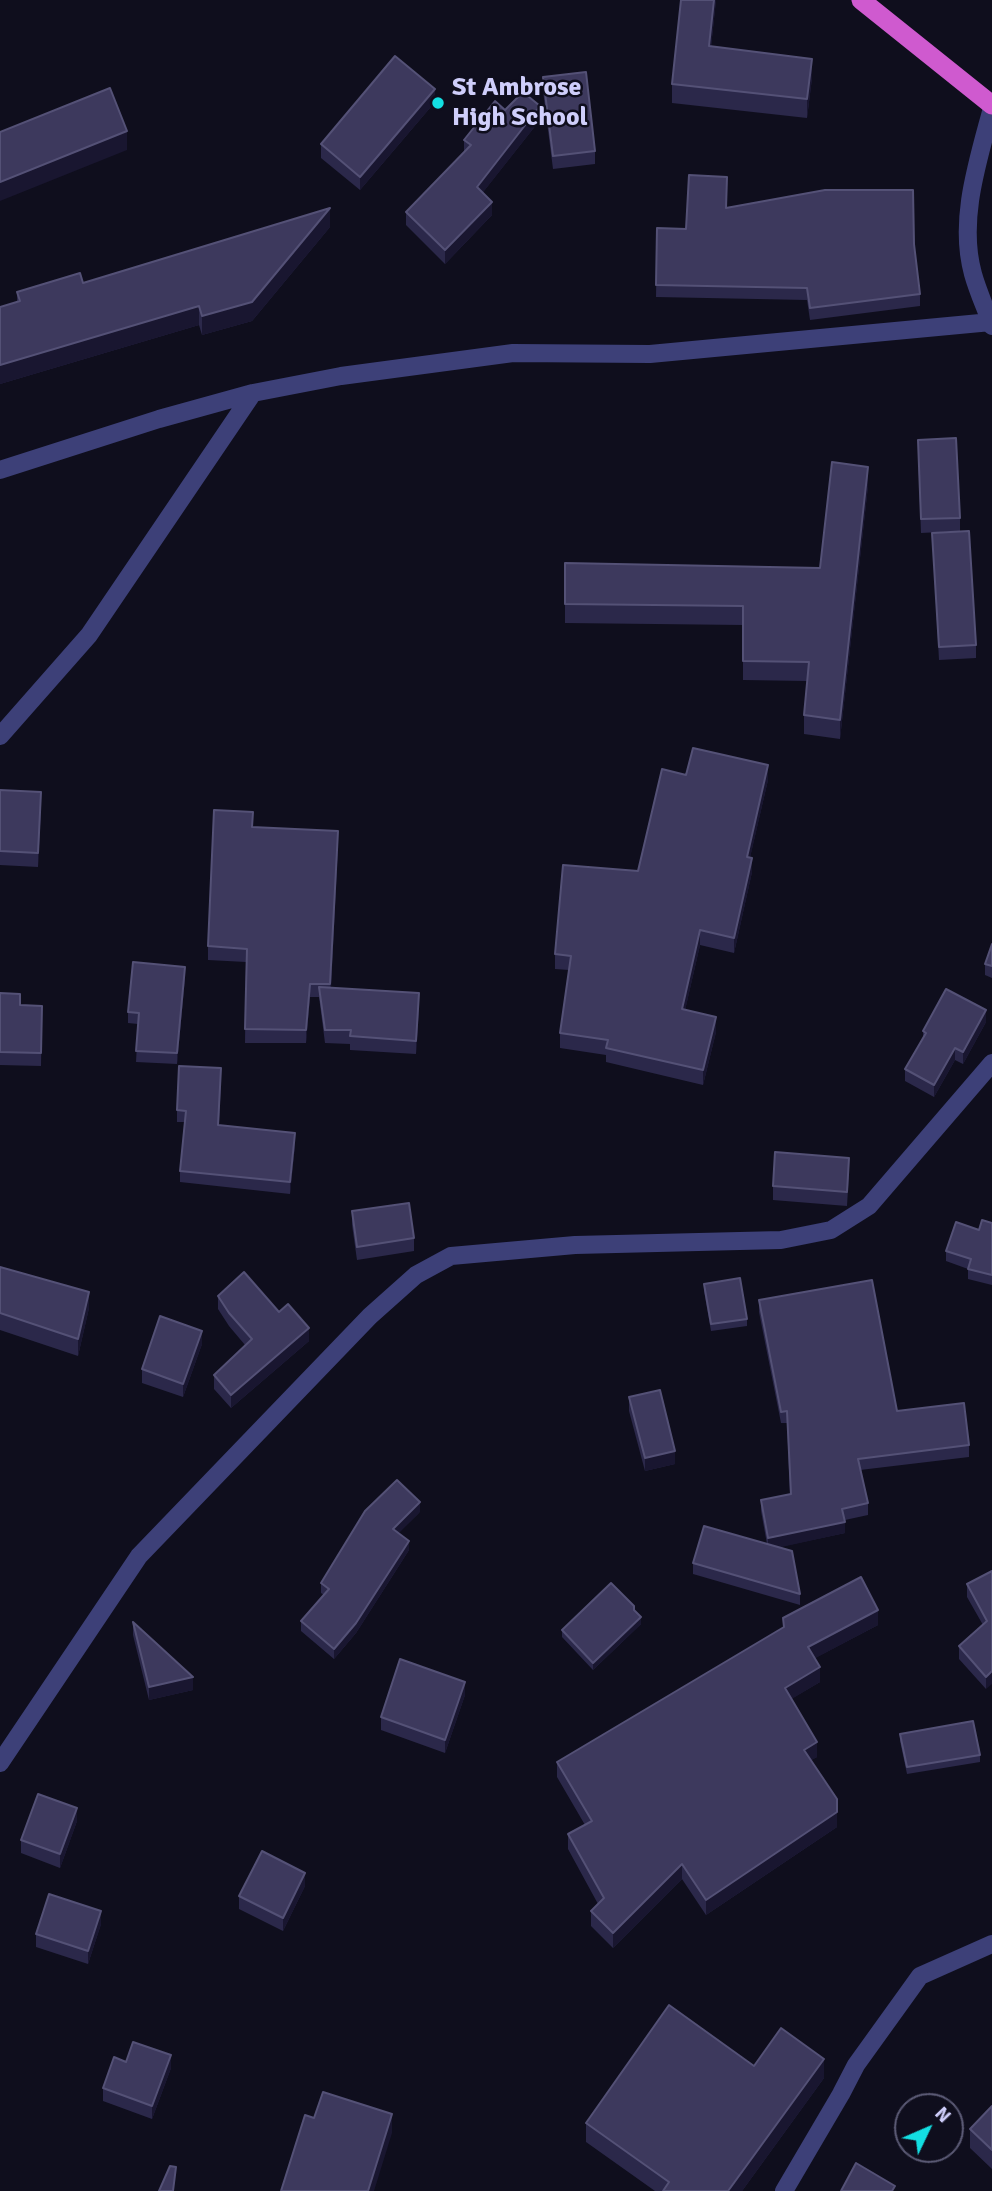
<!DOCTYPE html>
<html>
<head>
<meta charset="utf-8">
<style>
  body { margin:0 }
  #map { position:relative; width:992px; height:2191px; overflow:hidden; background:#0f0e1d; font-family:Signika,sans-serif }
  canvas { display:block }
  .north { position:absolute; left:894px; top:2093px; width:70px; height:70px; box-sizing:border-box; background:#0f0e1d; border:2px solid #5c5b76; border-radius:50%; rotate:46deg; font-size:19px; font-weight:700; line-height:28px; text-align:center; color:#cfcefb }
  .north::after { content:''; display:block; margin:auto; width:24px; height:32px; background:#13dfe2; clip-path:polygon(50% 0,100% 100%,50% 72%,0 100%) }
</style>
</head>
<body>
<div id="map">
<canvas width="992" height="2191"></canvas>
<div class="north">N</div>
</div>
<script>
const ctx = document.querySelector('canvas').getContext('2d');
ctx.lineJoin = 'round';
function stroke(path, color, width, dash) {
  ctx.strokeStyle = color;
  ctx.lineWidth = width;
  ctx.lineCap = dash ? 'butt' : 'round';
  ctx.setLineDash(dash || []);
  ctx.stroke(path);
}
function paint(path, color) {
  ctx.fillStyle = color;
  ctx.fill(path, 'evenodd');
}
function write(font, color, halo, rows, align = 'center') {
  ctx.font = font + ' Signika,sans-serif';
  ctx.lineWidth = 5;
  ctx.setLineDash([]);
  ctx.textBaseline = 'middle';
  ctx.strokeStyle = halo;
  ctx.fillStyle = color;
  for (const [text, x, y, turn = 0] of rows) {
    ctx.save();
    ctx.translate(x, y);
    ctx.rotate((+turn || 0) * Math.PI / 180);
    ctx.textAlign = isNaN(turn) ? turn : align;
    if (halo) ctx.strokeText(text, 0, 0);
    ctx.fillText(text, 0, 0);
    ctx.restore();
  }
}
stroke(new Path2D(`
  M992 108C978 161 958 220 973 274 978 292 986 309 992 326
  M0 470 159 419 253 393 341 376 513 353 650 354 991 322
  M0 736 89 635 253 393
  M0 1763 139 1556 370 1316 416 1275 451 1256 575 1245 781 1240 831 1230 869 1206 992 1063
  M784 2191 841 2094 856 2065 920 1976 992 1944`), '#3d4078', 18);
stroke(new Path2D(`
  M861 0 992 105`), '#cf5acf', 19);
paint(new Path2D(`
  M716 0 711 47 812 78 807 118 672 103V84Z
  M543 77 595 151V164L553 169 543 91Z
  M435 102 360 190 321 158V144Z
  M505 110 540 120 483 192 492 215 445 264 406 225V212L464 152V140Z
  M727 189 726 208 914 244 920 294V306L810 320 807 300 656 297 657 228 686 229Z
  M330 227 252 321 202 335 199 325 0 384V307L17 302V292L83 283Z
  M918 453 960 518V531L921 533Z
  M868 486 840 739 804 734V715L807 681 743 680V625L565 623V563L820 568Z
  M932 533 976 645V658L939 660Z
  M686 775 768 780 750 857 752 872 734 953 700 945 685 1010 716 1032 703 1085 606 1062V1055L560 1048V1033L569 970 555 969V954L638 871Z
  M0 790 41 806 38 867 0 865Z
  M253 827 338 845 331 988 419 1007 416 1054 350 1050V1044L325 1043 319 997H310L306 1043H245L246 962 208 960V946Z
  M992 944V978L985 975V964Z
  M185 978 177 1064 136 1062 138 1024 128 1023V1012Z
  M0 993 20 1005 42 1006 41 1066 0 1065Z
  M986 1022 963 1064 955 1060 934 1097 905 1081V1069L923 1038V1031Z
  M221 1080 219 1125 295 1145 290 1194 180 1182V1171L185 1122H177V1110Z
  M849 1172 847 1206 773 1200V1186Z
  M352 1211 414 1238V1251L357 1260 352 1225Z
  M992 1223V1285L968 1279V1269L946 1261V1251Z
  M0 1267 89 1308 78 1356 0 1330Z
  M704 1284 747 1319V1326L711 1331 704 1291Z
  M218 1296 279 1312 309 1341 231 1408 214 1389V1375L245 1345 229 1326 218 1309Z
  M759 1300 897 1411 969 1445V1457L860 1470 868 1503V1515L845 1520V1533L779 1547 800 1594V1605L693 1574V1563L767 1544 761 1511V1500L790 1495 787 1423H781L759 1312Z
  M202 1344 183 1397 142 1383V1369Z
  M629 1397 675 1464 645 1471 629 1411Z
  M420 1512 398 1533 409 1550 356 1633 334 1659 301 1631V1621L324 1595 321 1593V1583Z
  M992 1571 986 1689 959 1659V1646L983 1625 967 1597V1584Z
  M634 1610 641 1624 593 1670 562 1637V1630Z
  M783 1618 878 1625 815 1658 820 1682 791 1699 817 1757 811 1760 837 1827 706 1915 682 1879 613 1948 591 1926V1911L598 1904 568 1849V1834L585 1825 557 1777V1762L783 1628Z
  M133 1622 193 1690 149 1700 133 1635Z
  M465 1695 445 1753 381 1730V1717Z
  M900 1734 980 1755V1762L907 1774 900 1741Z
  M77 1821 60 1868 21 1853V1840Z
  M305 1886 283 1931 239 1909V1896Z
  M101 1924 88 1964 36 1947V1934Z
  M126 2062 171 2068 152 2119 103 2101V2088Z
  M754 2066 824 2078 742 2191H655L586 2142V2123Z
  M992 2106V2169L970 2148V2129Z`), '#2b284a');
paint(new Path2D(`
  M714 0H716L709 65V46Z
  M812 59V78L807 118V99Z
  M435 89V102L360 190V177Z
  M540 106V120L477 200V187Z
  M127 131V150L0 201V182Z
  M492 202V215L445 264V250Z
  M330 208V227L252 321 202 335V316Z
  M199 306V325L0 384V365Z
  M868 467V486L840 739V720Z
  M768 765V780L747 871V857Z
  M41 792V806L38 867V853Z
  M338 831V845L330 997V984Z
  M752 858V872L734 953V938Z
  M700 930V945L682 1024V1009Z
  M185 967V978L177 1064V1053Z
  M310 984V997L306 1043V1030Z
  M419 993V1007L416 1054V1041Z
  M986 1010V1022L963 1064V1052Z
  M716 1017V1032L703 1085V1070Z
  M955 1048V1060L934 1097V1085Z
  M295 1133V1145L290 1194V1182Z
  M89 1292V1308L78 1356V1339Z
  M309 1328V1341L231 1408V1395Z
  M202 1331V1344L183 1397V1384Z
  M675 1451V1464L645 1471V1458Z
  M420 1502V1512L393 1539V1529Z
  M845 1522V1533L768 1550V1538Z
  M409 1541V1550L356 1633 334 1659V1649Z
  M878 1610V1625L808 1662V1647Z
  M641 1617V1624L593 1670V1663Z
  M820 1667V1682L785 1703V1688Z
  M992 1671V1684L986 1689V1677Z
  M193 1677V1690L149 1700V1687Z
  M465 1682V1695L445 1753V1740Z
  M817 1742V1757L804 1764V1750Z
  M77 1808V1821L60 1868V1854Z
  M837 1812V1827L706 1915V1900Z
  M682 1864V1879L613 1948V1933Z
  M305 1873V1886L283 1931V1918Z
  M101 1911V1924L88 1964V1951Z
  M171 2055V2068L152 2119V2106Z
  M824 2059V2078L742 2191H728Z
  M392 2114V2133L374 2191H368Z`), '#191630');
const building = new Path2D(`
  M681 0H714L709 46 812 59 807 99 672 84Z
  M395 56 435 89 360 177 321 144Z
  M586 72 595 151 553 156 543 77Z
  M110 88 127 131 0 182V132Z
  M523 92 540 106 477 187 492 202 445 250 406 212 471 145 464 140 495 101 505 110Z
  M689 175 727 177 726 208 825 190H913L914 244 920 294 810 308 807 288 656 285 657 228 686 229Z
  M330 208 252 302 202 316 199 306 0 365V307L20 301 17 292 80 273 83 283Z
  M956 438 960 518 921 519 918 440Z
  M832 462 868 467 840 720 804 715 809 662 743 661V606L565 604V563L820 568Z
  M969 531 976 645 939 647 932 533Z
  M693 748 768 765 747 857 752 858 734 938 700 930 682 1009 716 1017 703 1070 606 1048 608 1040 560 1033 571 956 555 954 563 865 638 871 662 769 686 775Z
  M0 790 41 792 38 853 0 851Z
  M214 810 253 812 252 827 338 831 330 984H310L306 1030 245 1029 247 949 208 946Z
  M992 944V966L985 964Z
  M133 962 185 967 177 1053 136 1051 139 1013 128 1012Z
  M319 987 419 993 416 1041 350 1036 351 1030H325Z
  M946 989 986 1010 963 1052 955 1048 934 1085 905 1069 926 1033 923 1031Z
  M0 993 20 994V1005L42 1006 41 1053 0 1052Z
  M179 1066 221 1068 218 1125 295 1133 290 1182 180 1171 186 1111 177 1110Z
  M775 1152 849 1158 847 1192 773 1186Z
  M409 1203 414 1238 357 1247 352 1211Z
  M982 1220 992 1223V1275L968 1269 971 1259 946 1251 956 1222 979 1230Z
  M0 1267 89 1292 78 1339 0 1313Z
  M244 1272 279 1312 288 1304 309 1328 231 1395 214 1375 252 1339 229 1313 218 1296Z
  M740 1278 747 1319 711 1324 704 1284Z
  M872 1280 897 1411 964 1403 969 1445 858 1459 868 1503 842 1509 845 1522 768 1538 761 1500 791 1494 787 1411 781 1412 759 1300Z
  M160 1316 202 1331 183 1384 142 1369Z
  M660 1390 675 1451 645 1458 629 1397Z
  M397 1480 420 1502 393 1529 409 1541 356 1623 334 1649 301 1621 329 1589 321 1583 365 1511Z
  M704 1526 792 1551 800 1594 693 1563Z
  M992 1571V1671L986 1677 959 1646 987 1621 967 1584Z
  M861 1577 878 1610 808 1647 820 1667 785 1688 817 1742 804 1750 837 1799V1812L706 1900 682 1864 613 1933 591 1911 604 1898 568 1834 592 1821 557 1762 784 1627 783 1618Z
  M611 1583 634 1606V1610L641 1617 593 1663 562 1630Z
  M133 1622 193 1677 149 1687Z
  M400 1659 465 1682 445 1740 381 1717Z
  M973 1721 980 1755 907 1767 900 1734Z
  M38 1794 77 1808 60 1854 21 1840Z
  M262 1851 305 1873 283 1918 239 1896Z
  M49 1894 101 1911 88 1951 36 1934Z
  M669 2005 754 2066 781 2028 824 2059 728 2191H663L669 2182 586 2123Z
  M133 2042 171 2055 152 2106 103 2088 114 2057 126 2062Z
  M323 2092 392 2114 368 2191H281L305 2115 314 2118Z
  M992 2106V2150L970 2129Z
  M856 2163 895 2186 892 2191H841Z
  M170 2166 176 2167 173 2191H159Z`);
paint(building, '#3d395d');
stroke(building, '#545176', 2);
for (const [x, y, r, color] of [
  [438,103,7,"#13dfe2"]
]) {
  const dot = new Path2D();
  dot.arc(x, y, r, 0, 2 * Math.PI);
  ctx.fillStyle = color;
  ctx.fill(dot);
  stroke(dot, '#0f0e1d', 2.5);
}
write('bold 26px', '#cfcefb', '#0f0e1d', [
  ["St Ambrose",452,88],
  ["High School",452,118]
], 'left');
</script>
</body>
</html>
